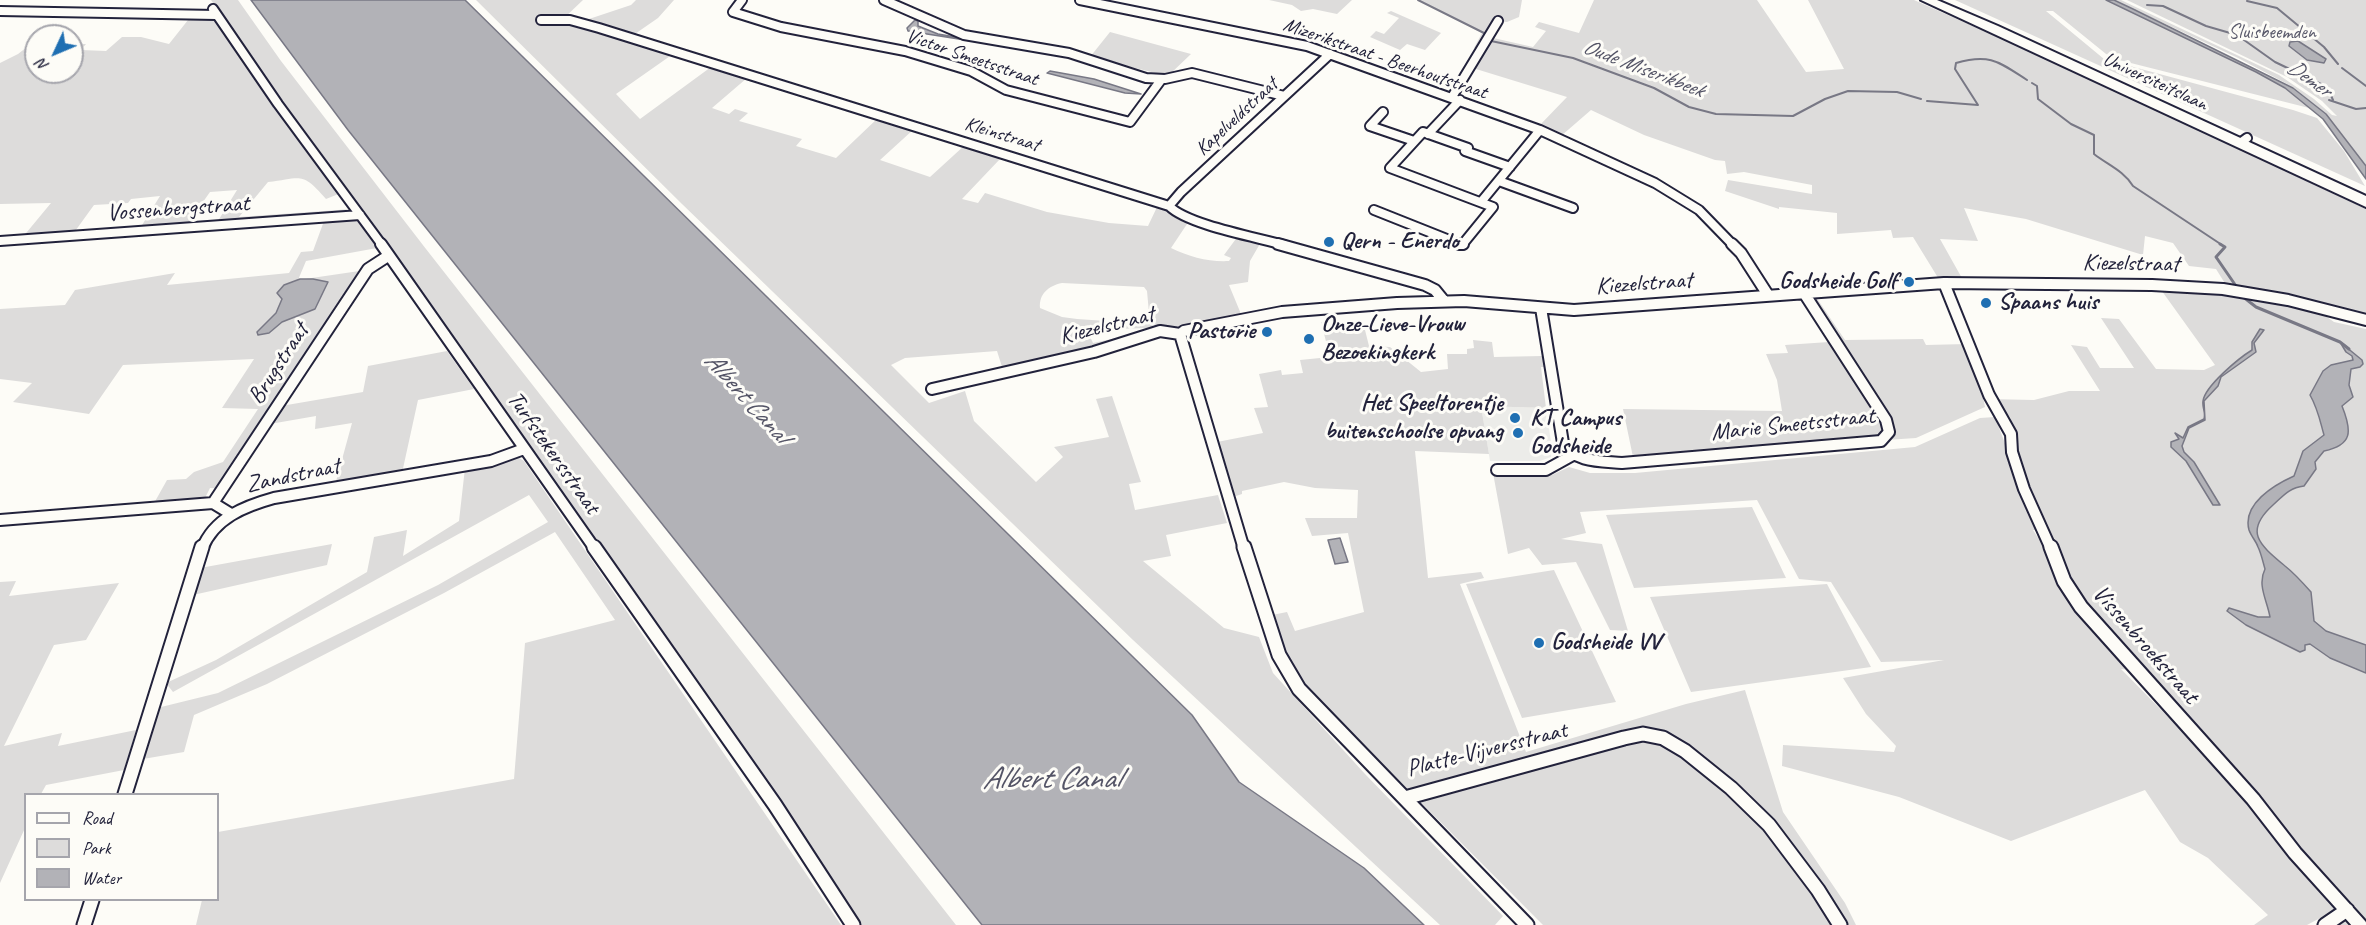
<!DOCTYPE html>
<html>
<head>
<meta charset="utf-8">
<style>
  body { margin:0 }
  #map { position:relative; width:2366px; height:925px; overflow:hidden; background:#fdfcf7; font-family:Caveat,sans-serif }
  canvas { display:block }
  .legend { position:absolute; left:24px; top:793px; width:195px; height:108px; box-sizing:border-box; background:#fdfcf7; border:2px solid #a5a5ac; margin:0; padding:8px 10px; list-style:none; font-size:18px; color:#22223b }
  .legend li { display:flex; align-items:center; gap:12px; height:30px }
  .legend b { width:30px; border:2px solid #a5a5ac }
  .north { position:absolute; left:24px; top:24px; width:60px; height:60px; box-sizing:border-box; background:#fdfcf7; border:2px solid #a5a5ac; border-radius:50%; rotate:226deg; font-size:16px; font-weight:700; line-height:24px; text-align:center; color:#22223b }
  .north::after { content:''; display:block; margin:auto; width:21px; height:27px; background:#1f6fb2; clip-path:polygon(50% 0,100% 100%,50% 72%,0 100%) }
</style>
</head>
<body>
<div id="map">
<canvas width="2366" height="925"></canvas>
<ul class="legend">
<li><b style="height:8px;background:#fdfcf7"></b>Road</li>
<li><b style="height:16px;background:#dddcdb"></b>Park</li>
<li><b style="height:16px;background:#b2b2b7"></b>Water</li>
</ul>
<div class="north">N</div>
</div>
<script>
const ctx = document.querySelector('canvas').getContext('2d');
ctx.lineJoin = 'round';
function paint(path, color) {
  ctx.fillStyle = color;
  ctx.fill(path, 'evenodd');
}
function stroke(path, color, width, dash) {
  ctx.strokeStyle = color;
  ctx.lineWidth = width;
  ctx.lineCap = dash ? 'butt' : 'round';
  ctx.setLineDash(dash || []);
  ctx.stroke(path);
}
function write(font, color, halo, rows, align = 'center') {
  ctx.font = font + ' Caveat,sans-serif';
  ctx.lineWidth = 6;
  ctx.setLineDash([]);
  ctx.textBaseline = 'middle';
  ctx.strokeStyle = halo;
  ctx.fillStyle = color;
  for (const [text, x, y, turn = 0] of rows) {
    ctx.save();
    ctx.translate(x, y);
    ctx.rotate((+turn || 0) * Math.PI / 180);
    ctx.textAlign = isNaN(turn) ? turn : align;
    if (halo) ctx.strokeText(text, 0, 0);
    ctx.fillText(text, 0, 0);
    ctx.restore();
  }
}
paint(new Path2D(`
  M1481 406 1546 408 1552 449 1551 457 1540 461H1490Z`), '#ecece9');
paint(new Path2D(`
  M211 0H238L281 61 426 249 956 925H861C695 676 520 433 346 189 301 126 255 64 211 0Z
  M476 0H583L562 20 673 54 616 94 640 119 711 67 747 78 712 108 729 114 735 109 748 113 739 121 802 139 796 146 836 158 879 117 914 129 880 160 930 177 965 145 1000 159 962 199 978 203 985 193 1047 212 1109 223 1148 226 1158 205 1189 221 1171 248C1190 257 1208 262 1229 261L1231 258 1224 255 1238 236 1261 242 1250 261 1248 282 1229 285 1241 314 1176 327 1087 330 1093 343 1121 337H1135L1003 370 997 351 905 358 891 365 929 403 965 391 974 421 1036 482 1063 457 1054 447 1109 437 1096 399 1112 396 1141 482 1129 484 1135 510 1218 495 1227 523 1166 535 1171 556 1143 561 1224 628 1259 637 1273 673 1365 774 1503 916 1495 925H1440L1133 640 682 204ZM1062 283 1144 287 1147 291 1150 324 1077 319 1062 317 1040 308C1039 294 1048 286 1062 283Z
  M636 0H693H674L658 18 632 36 583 21 631 5Z
  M1269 0H1352L1337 14 1313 9 1301 11 1292 5Z
  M1418 0H1522L1519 17 1507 22 1496 21 1489 37 1533 47 1546 31 1535 27 1539 22 1579 33 1594 0H1757L1806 72 1844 69 1808 0H1914L2043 57 2366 209V316L2226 285 2216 269 2189 266 2173 243 2145 236 2143 255 2026 219 1964 208 1978 241 1940 239 1963 280 1940 281 1913 237 1893 238 1891 230 1837 234V213L1779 207V209L1725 191 1728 180 1812 194V185L1744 172 1727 174 1725 161 1715 160 1644 135 1591 110 1561 136 1538 127 1567 97 1476 69V66L1469 64 1479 49 1474 48 1482 33Z
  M1955 0H2106L2256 72 2285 88 2313 109 2111 58 2053 11H2046L2104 59 2293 110 2317 118 2344 151 2365 186Z
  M2114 0H2121L2279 75 2314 99 2332 115 2337 116 2322 101 2287 77 2127 0H2366V166L2326 114 2293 87 2238 58Z
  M1391 11 1441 33 1425 50 1407 44 1400 50 1370 37 1376 31 1384 34 1399 18 1387 13Z
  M192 15 215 18 274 106 341 193 326 199C302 171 302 178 268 182L239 217 352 209 377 248 306 261 298 280 373 269 281 406 363 392 368 366 447 351 474 389 418 400 402 473 335 485 352 423 315 429 316 416 270 424 230 489 210 488 204 500 153 505 167 480 186 479 194 472 223 462 258 409 222 408 254 359 123 365 89 414 13 402 32 383 0 379V309L65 305 75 290 175 273 167 285 289 273 301 252 313 251 324 221 213 229 237 190 210 192 186 226 139 230 160 196 131 199 128 203 94 205 73 234 22 238 51 203 0 204V63L18 54 36 40V72H72V44H86L81 50 106 51 122 37H141L169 44Z
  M1110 32 1191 54 1168 76 1090 57Z
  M2159 287 2210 291 2290 304 2320 312 2334 322 2366 329V925H2316L2343 909 2141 671 2121 669 2231 781 2337 909 2307 925H2254L2268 915 2208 858 2180 842 2145 790 2011 841 1899 797 1782 766 1783 745 1894 752 1896 746 1866 714 1843 678 1944 660 1881 662 1831 582 1799 579 1757 500 1580 512 1586 533 1561 539 1602 544 1628 631 1610 630 1576 562 1542 565 1529 548 1508 554 1493 473 1552 475 1569 467 1590 473H1635L1915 447 1980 418 1995 417 2021 486 2043 531 2033 530 2053 561H2061L2014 452V431L2010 417 1987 399 2034 400 2069 391H2100L2071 345 2087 347 2100 368H2134L2101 318 2119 319 2156 369 2204 370 2215 365Z
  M1814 294 1845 340 1923 339 1926 345 1967 344 1979 376 1985 407 1916 438 1633 457 1623 409 1782 411 1777 380 1766 354 1788 353 1785 345 1829 342 1798 296Z
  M1346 321 1350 328 1364 326 1369 346 1390 347 1421 372 1448 369 1447 354H1467V349L1474 348 1473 340 1492 342 1494 357 1542 356 1544 367H1541L1546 408 1481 406 1489 454 1415 451 1428 578 1481 572 1484 578 1460 584 1526 752 1686 704 1745 690 1783 812 1845 903 1856 925H1543L1302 683 1286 658 1272 615 1287 612 1295 631 1364 612 1348 533 1312 536 1305 518H1357L1358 490 1315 488 1284 482 1242 491V494L1236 496 1232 494 1217 442 1263 433 1254 408 1268 407 1259 374 1281 370 1282 375 1303 373 1300 360 1330 357 1321 322Z
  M516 456 524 461 841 925H196L202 900H218V832L514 779 525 643 615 620 555 532 444 593 267 684 194 715 184 752 143 759 157 708 218 693 438 585 548 522 529 495 173 692 166 683 216 660 367 572 374 537 407 530 403 556 459 521 465 468Z
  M1752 507 1786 578 1634 588 1606 515Z
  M332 544 327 565 193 595 200 568Z
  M1554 570 1616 702 1522 718 1466 584Z
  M16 581 9 596 119 583 86 640 54 645 4 746 62 733 58 746 136 730 124 770 46 785 41 794H26L25 828 0 883V582Z
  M1827 584 1871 667 1691 692 1650 597Z`), '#dddcdb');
const water = new Path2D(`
  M251 0H465L1192 715 1239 782 1364 868 1424 925H982L348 130Z
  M2106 0H2114L2133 9 2293 88 2326 114 2366 166V179L2323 119 2285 88 2256 72Z
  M915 20 918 21V26L938 34 1041 52 908 31 907 28Z
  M2298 41 2326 59 2324 63 2307 60 2289 46 2290 42Z
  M1050 71 1094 79 1141 94 1125 93 1047 73Z
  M300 279H313L328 282 315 309 282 322 269 333 258 335 257 332 276 313 282 299 277 293 284 285Z
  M2260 329 2264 330 2254 343 2256 352 2221 377 2218 386 2204 401 2205 420 2189 428 2182 446 2184 452 2194 462 2220 505H2213L2186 461 2171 447V442L2179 439 2175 433 2183 438 2188 427 2204 419C2206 412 2202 408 2203 401 2205 386 2239 358 2252 350V342Z
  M2340 342 2362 360 2363 364 2360 367 2351 369 2349 385 2353 397 2342 406C2352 431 2353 445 2324 451L2315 462 2316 469 2304 486C2289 488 2284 495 2273 505 2243 532 2260 545 2285 566 2294 573 2303 583 2311 592L2314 621 2326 631 2366 645V673L2330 658 2310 644 2305 645V650L2300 652 2246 625 2227 611 2229 608 2258 617H2270C2267 600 2257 585 2265 569 2263 562 2261 553 2258 547 2256 541 2251 536 2249 530 2242 504 2274 485 2294 476L2303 451 2324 435C2320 421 2318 409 2310 395L2323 371 2331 365 2353 360 2352 356 2346 352Z
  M1340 538 1348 562 1335 564 1328 540Z`);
paint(water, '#b2b2b7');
stroke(water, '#787885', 1.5);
stroke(new Path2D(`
  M1418 0 1484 33
  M2247 1 2277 8 2324 47 2338 64
  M2147 5 2163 6 2206 26 2237 35 2275 62 2321 84 2328 89 2333 100
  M1491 41 1573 58 1654 88 1689 107 1716 114 1793 116 1825 99 1848 91 1897 92 1921 99
  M2342 68 2366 86
  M2032 83 2037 86 2038 99 2071 124 2094 135V154C2108 165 2124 171 2133 186L2222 245
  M2329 100 2356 109 2366 108
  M1927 101 1978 105 1955 69 1956 63C1990 53 1999 62 2027 80`), '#787885', 2);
stroke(new Path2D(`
  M2220 244 2225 247 2216 257 2236 286
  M2242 296 2256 307 2340 342 2349 349`), '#787885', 3);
const streetFar2 = new Path2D(`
  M742 0 733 12 781 27 905 51 971 71 1006 90 1130 122 1161 80
  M884 0 964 35 1069 53 1146 78 1165 79 1192 73 1284 96
  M1080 0 1307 46 1540 130 1655 183 1699 210 1733 245
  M213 9 278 104 382 245
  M0 11 216 15
  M541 20H570L599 28 1169 206C1188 225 1256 237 1284 245
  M1452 97 1498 21
  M1383 112 1370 126 1414 141
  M1428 134 1460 100
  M2240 143 2247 138
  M1499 181 1573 208
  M1481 202 1540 130
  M1169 206 1181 192 1330 54
  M1374 210 1462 245 1493 207 1390 168 1423 132 1468 148 1465 151 1510 167
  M0 241 360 215`);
const streetFar1 = new Path2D(`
  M381 244 595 549
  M1278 244 1425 285 1435 290 1444 301
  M1459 244H1463
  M1732 244 1741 253 1768 295
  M1944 283 1989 395 2011 434 2012 452 2024 489 2051 549
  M1541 308 1563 443C1575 463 1601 461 1622 463L1881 441 1889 432 1886 420 1804 293
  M1180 334 1244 549
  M932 389 1094 352 1160 331 1180 334 1184 331 1282 312 1397 303 1464 301 1574 310 1944 283 2152 285 2223 289 2288 300 2366 320
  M1497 470H1546L1573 455
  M213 503 368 269 388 256
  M0 520 213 503 231 514
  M202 549C214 518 245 506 274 498L491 461 524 449`);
const street = new Path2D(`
  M594 547 775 805 853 925
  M1244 547 1279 655 1299 689 1527 925
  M2051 547 2064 581 2081 607 2253 799 2295 853 2360 925
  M125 794 202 547
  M1405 798 1624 738 1643 734 1663 738 1685 751 1731 788 1769 825 1818 890 1840 925
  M84 925 92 900
  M2325 925 2347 910`);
const highway = new Path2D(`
  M1921 0H1937L1998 26 2366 196V207Z`);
stroke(streetFar2, '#22223b', 12);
stroke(streetFar1, '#22223b', 14);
stroke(street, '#22223b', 17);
stroke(highway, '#22223b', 4);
stroke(streetFar2, '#fdfcf7', 8);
stroke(streetFar1, '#fdfcf7', 10);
stroke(street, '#fdfcf7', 13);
paint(highway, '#fdfcf7');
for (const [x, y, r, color] of [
  [1329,242,6,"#1f6fb2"],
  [1909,282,6,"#1f6fb2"],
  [1986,303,6,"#1f6fb2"],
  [1267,332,6,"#1f6fb2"],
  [1309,339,6,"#1f6fb2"],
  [1515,418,6,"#1f6fb2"],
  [1518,433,6,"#1f6fb2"],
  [1539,643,6,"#1f6fb2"]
]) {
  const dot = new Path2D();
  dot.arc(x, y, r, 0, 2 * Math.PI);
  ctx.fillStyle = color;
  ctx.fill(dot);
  stroke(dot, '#fdfcf7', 2);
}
write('20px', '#5a5a6b', '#fdfcf7', [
  ["Sluisbeemden",2272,33]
]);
write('20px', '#22223b', '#fdfcf7', [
  ["Victor Smeetsstraat",972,58,19],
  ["Mizerikstraat - Beerhoutstraat",1385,59,19],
  ["Universiteitslaan",2155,82,25],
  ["Kapelveldstraat",1237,117,-43],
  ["Kleinstraat",1002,135,17]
]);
write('italic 22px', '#545466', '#fdfcf7', [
  ["Oude Miserikbeek",1643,69,21],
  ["Demer",2309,79,35]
]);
write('24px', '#22223b', '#fdfcf7', [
  ["Vossenbergstraat",178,209,-4],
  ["Kiezelstraat",2131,264,1],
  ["Kiezelstraat",1644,284,-4],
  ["Kiezelstraat",1107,326,-14],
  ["Brugstraat",279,364,-57],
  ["Marie Smeetsstraat",1793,425,-6],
  ["Turfstekersstraat",553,453,55],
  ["Zandstraat",293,476,-12],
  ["Vissenbroekstraat",2145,645,49],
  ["Platte-Vijversstraat",1487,750,-14]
]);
write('bold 24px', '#22223b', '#fdfcf7', [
  ["Qern - Enerdo",1341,242],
  ["Godsheide Golf",1897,282,"right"],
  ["Spaans huis",1998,303],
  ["Onze-Lieve-Vrouw",1321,325],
  ["Bezoekingkerk",1321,353],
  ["Pastorie",1255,332,"right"],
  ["Het Speeltorentje",1503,404,"right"],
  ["buitenschoolse opvang",1503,432,"right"],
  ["KT Campus",1530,419],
  ["Godsheide",1530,447],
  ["Godsheide VV",1551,643]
], 'left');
write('italic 26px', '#545466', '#fdfcf7', [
  ["Albert Canal",746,398,48]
]);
write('italic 32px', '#545466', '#fdfcf7', [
  ["Albert Canal",1051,780]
]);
</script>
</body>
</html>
